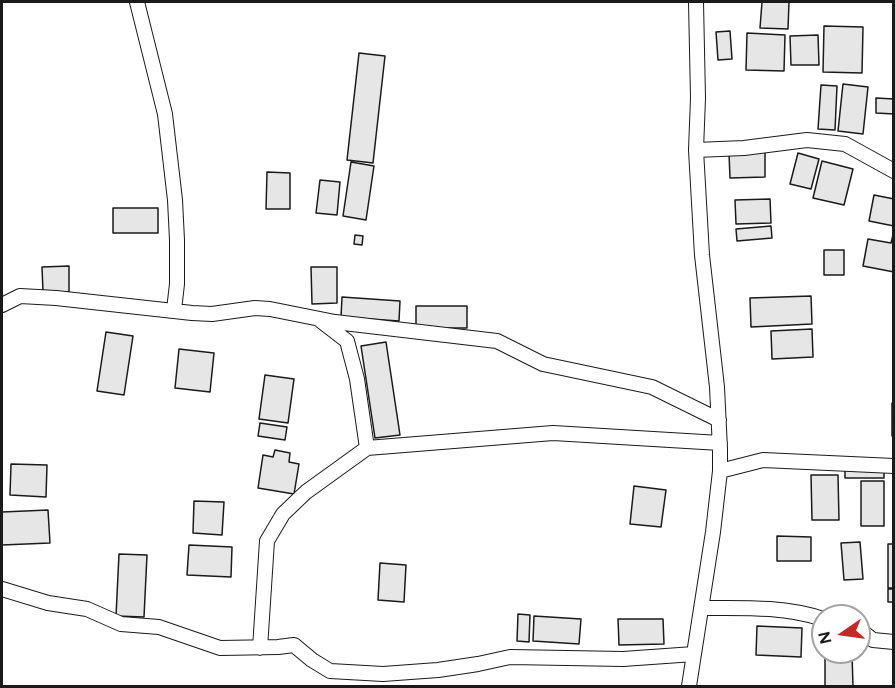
<!DOCTYPE html>
<html>
<head>
<meta charset="utf-8">
<style>
  body { margin:0 }
  #map { position:relative; width:895px; height:688px; overflow:hidden; background:#fff; font-family:Figtree,sans-serif }
  canvas { display:block }
  .frame { position:absolute; inset:0; border:3px solid #1a1a1a; pointer-events:none }
  .north { position:absolute; left:811px; top:604px; width:60px; height:60px; box-sizing:border-box; background:#fff; border:2px solid #a3a3a3; border-radius:50%; rotate:257deg; font-size:16px; font-weight:700; line-height:24px; text-align:center; color:#1a1a1a }
  .north::after { content:''; display:block; margin:auto; width:21px; height:27px; background:#c62828; clip-path:polygon(50% 0,100% 100%,50% 72%,0 100%) }
</style>
</head>
<body>
<div id="map">
<canvas width="895" height="688"></canvas>
<div class="frame"></div>
<div class="north">N</div>
</div>
<script>
const ctx = document.querySelector('canvas').getContext('2d');
ctx.lineJoin = 'round';
function paint(path, color) {
  ctx.fillStyle = color;
  ctx.fill(path, 'evenodd');
}
function stroke(path, color, width, dash) {
  ctx.strokeStyle = color;
  ctx.lineWidth = width;
  ctx.lineCap = dash ? 'butt' : 'round';
  ctx.setLineDash(dash || []);
  ctx.stroke(path);
}
const building = new Path2D(`
  M762 2H789L788 29 760 28Z
  M824 26 863 27 862 73 823 72Z
  M730 31 732 59 718 60 716 32Z
  M747 33 785 35 784 71 746 70Z
  M818 35 819 65H791L790 36Z
  M359 53 385 56 373 163 347 160Z
  M843 84 868 87 863 134 838 131Z
  M821 85 837 86 835 130 818 129Z
  M876 98 894 99V114L876 113Z
  M765 152V177L730 178 729 153Z
  M798 153 819 159 811 189 790 184Z
  M822 161 853 169 844 205 813 198Z
  M351 162 374 166 366 220 343 216Z
  M267 172 290 173V209H266Z
  M320 180 340 182 337 215 316 213Z
  M874 195 894 199V226L869 221Z
  M770 199 771 223 736 224 735 200Z
  M113 208H158V233H113Z
  M771 226 772 238 737 241 736 229Z
  M894 231V272L863 266 868 239 891 243Z
  M355 235 363 236 362 245 354 244Z
  M824 250H844V275H824Z
  M69 266V292H43L42 267Z
  M311 267H337V303L312 304Z
  M811 296 812 324 751 327 750 298Z
  M342 297 400 301 399 321 341 317Z
  M416 306H467V328H416Z
  M812 329 813 357 772 359 771 331Z
  M106 332 133 336 124 395 97 391Z
  M386 342 400 435 375 438 361 346Z
  M179 349 214 353 210 392 175 388Z
  M265 375 294 379 288 423 259 419Z
  M892 403H894V436H892Z
  M260 423 287 427 285 440 258 436Z
  M275 450 290 453 289 462 299 464 294 494 258 488 263 455 273 457Z
  M11 464 47 465 46 497 10 495Z
  M845 470H884V478H845Z
  M811 475H838L839 520H812Z
  M861 481H884V526H861Z
  M634 486 666 490 661 527 630 524Z
  M194 501 224 502 222 535 193 533Z
  M48 510 50 543 2 545V512Z
  M777 536 811 537V561H777Z
  M860 542 863 579 844 580 841 543Z
  M888 544H894V588H888Z
  M189 545 232 547 231 577 187 575Z
  M119 554 147 555 144 617 116 616Z
  M380 563 406 565 404 602 378 600Z
  M888 589H894V602H888Z
  M518 614 530 615 529 642 517 641Z
  M534 616 581 619 579 644 533 641Z
  M618 619H663L664 644 619 645Z
  M757 626 802 628 801 657 756 655Z
  M825 654H852L853 686H825Z`);
paint(building, '#e6e6e6');
stroke(building, '#1a1a1a', 1.5);
const street = new Path2D(`
  M137 2 165 114 175 200 177 240V284L174 310
  M696 150 744 148 807 140 845 144 894 171
  M2 305 20 296 56 298 192 313 212 314 255 308 270 309 335 322 497 341 543 364 652 387 719 420
  M321 321 347 341 357 379 367 448
  M720 471 763 460 894 466
  M2 589 48 603 87 609 121 624 159 627 220 648 278 647 294 645 312 660 330 671 383 674 438 670 478 664 510 657 623 659 694 654
  M701 608C742 608 784 606 823 619
  M859 629 873 640 894 642
  M260 648 267 541 283 514 306 492 367 448 553 433 720 443
  M689 686 713 532 720 471V449L717 387 702 255 696 150 698 98 696 2`);
stroke(street, '#1a1a1a', 16);
stroke(street, '#fff', 14);
</script>
</body>
</html>
